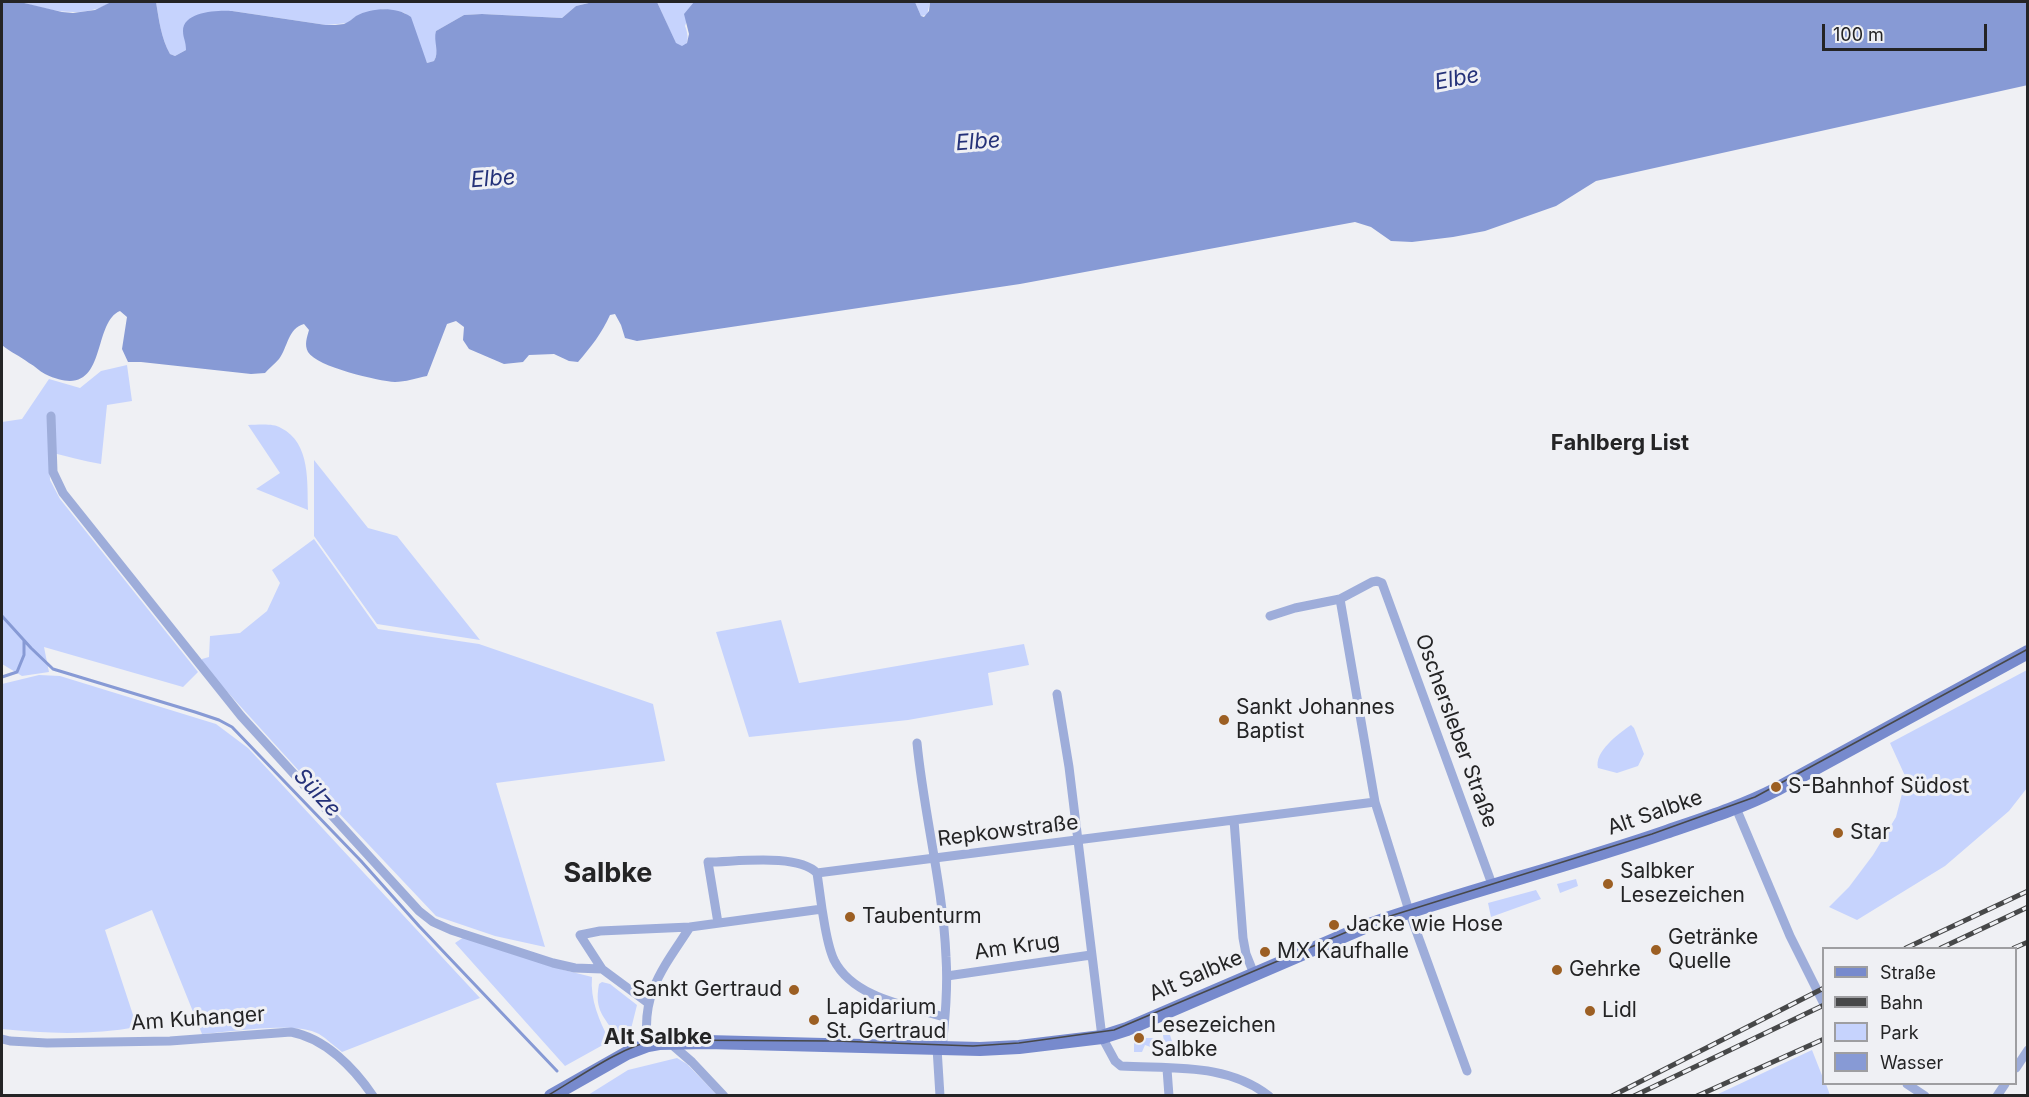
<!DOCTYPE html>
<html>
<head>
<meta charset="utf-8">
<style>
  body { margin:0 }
  #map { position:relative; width:2029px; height:1097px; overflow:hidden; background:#eff0f4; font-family:Inter,sans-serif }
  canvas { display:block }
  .frame { position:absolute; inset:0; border:3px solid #242425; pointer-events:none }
  .legend { position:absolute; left:1822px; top:947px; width:195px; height:138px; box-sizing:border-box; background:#eff0f4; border:2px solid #9e9ea1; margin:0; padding:8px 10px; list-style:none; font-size:18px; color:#242425 }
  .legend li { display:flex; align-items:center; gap:12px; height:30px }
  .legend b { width:30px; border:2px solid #9e9ea1 }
  .scale { position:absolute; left:1822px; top:24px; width:165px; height:27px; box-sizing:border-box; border:3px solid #242425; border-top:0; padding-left:8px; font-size:18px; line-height:21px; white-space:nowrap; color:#242425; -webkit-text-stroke:4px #eff0f4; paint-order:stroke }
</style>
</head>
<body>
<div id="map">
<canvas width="2029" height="1097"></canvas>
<div class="frame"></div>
<ul class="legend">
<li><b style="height:8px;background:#778acd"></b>Straße</li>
<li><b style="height:8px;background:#474849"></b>Bahn</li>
<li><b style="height:16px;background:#c6d3fd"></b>Park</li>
<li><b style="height:16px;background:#879ad5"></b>Wasser</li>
</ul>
<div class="scale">100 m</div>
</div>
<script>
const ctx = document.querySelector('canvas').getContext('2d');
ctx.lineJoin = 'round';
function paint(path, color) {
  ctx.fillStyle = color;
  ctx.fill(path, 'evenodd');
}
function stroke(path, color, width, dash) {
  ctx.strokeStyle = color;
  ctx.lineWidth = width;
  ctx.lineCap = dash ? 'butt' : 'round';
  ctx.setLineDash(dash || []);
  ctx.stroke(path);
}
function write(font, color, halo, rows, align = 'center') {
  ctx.font = font + ' Inter,sans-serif';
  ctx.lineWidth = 6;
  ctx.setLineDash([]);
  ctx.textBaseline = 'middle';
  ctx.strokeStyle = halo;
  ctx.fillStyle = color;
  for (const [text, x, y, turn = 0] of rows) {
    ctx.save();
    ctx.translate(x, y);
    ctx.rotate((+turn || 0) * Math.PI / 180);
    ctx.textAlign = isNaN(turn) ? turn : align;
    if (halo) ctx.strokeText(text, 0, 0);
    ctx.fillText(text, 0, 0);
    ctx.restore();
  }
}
paint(new Path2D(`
  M20 2H111C83 20 50 10 20 2Z
  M156 2H592L576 6 562 18 482 14 464 15 436 31 437 54 434 61 427 63 405 13 382 9 355 17 348 23 326 25 232 11 183 31 186 40V50L175 56 170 54C161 38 159 20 156 2Z
  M657 2H694L685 26C689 35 690 52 676 44Z
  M915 2H930L927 15 921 16Z
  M127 365 132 401 107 405 101 464C83 461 67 456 49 452L50 480 60 499 198 672 183 687 44 647 49 672 22 676 2 664V422L22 419 49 379 80 388 101 371Z
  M248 425C258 425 273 423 281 428 311 443 307 483 308 510L256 489 280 473Z
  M314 460 368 528 397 536 480 640 377 624 314 536Z
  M314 539 378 629 479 644 653 704 665 761 496 783 545 947 495 936 436 916 300 772 202 664V659L209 657 210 636 240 633 267 611 280 583 272 570Z
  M781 620 799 683 1024 644 1029 665 988 673 993 705 908 720 749 737 716 632Z
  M2027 670V788L2009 811 1945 866 1857 920 1829 907 1849 887 1873 855 1896 817 1906 778 1890 743Z
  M39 675 60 676 216 724 248 748 480 998 342 1052C334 1046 327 1039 319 1034 296 1021 229 1032 202 1034L152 910 105 930 137 1027C93 1035 47 1034 2 1029V684Z
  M1631 725 1634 728 1644 754 1638 766 1617 773 1598 768C1594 752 1618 734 1631 725Z
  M1576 879 1578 886 1560 893 1557 884Z
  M1536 890 1541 899 1491 917 1488 903Z
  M464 937 564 970 592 977C590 999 599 1021 610 1041L565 1066 455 943Z
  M602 982 610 984 637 1005 631 1029 617 1037C604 1016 594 1011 599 984Z
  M1163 1035H1170L1176 1054 1165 1053Z
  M1146 1038H1160L1159 1050 1145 1045 1142 1052H1134V1043Z
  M1812 1050 1823 1078 1824 1084H1826L1830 1095H1716Z
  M677 1058 687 1064 717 1095H588L628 1070Z`), '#c6d3fd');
paint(new Path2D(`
  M2 2H20L62 12 73 13 95 10 111 2H156C159 20 161 38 170 54L175 56 186 50C186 41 183 38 183 31 183 11 219 10 232 11L326 25C332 25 338 25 344 24 349 22 352 19 356 16 372 8 395 6 411 17L427 63 434 61C440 52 433 41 436 31L464 15 482 14 562 18 576 6 593 2H657L676 43 682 46 687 43 689 34 684 14 694 2H915L921 16 924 17 929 11 930 2H2027L2028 85 1596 181 1556 206 1485 231 1453 237 1412 242 1391 241 1371 227 1355 222 1020 284 637 341 625 338 621 325 615 314 610 315C602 333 591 347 578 362L569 361 554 354 529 355 523 362 504 364 469 349 463 340 464 327 456 321 447 324 427 376C417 378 405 382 395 382 378 381 317 367 308 352 304 345 307 337 309 330L304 324C288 328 288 347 279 359 275 364 269 368 265 373L251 374 141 362H128L122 349 127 317 120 311C90 323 110 405 45 374 39 371 35 366 29 363 20 356 10 352 2 345Z`), '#879ad5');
stroke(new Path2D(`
  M2 616 31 648 53 669 195 712 219 720 232 727 361 861 419 926 557 1071
  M2 677 17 672 24 655V641`), '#879ad5', 3);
stroke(new Path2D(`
  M51 416 53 472 63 493 241 716 419 911 433 922 451 930 553 963 575 968 602 969
  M1340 599 1375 802 1410 914 1467 1071
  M1270 616 1295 608 1340 599 1372 582 1377 581 1382 583 1493 887
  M1057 694 1069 767 1102 1037 1115 1061 1121 1066C1173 1069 1227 1063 1269 1096
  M917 743C924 815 943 885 946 957 948 988 945 1018 942 1049
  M1736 808 1790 936 1824 1004
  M1234 820 1243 938 1246 954 1254 974
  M817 873 1375 802
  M817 873 822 909
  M718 923 708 862C736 862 797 853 817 873
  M947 976 1091 955
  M648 1003 602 969 580 935 600 931 690 927
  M2 1039 10 1041 47 1043 170 1041 291 1032C325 1038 354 1068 373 1096
  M670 1043 692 1062 724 1096
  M648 1045C640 994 664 967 690 927L822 909C825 926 827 945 834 960 853 998 908 1006 944 1017
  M937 1048 940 1096
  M2016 1068 2028 1050
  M1167 1069 1169 1096
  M1907 1084 1925 1096
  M1997 1096 2005 1084`), '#9eadda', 9);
stroke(new Path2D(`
  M551 1096 627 1053 648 1045 659 1043 707 1042 980 1049 1019 1047 1102 1037 1127 1029 1369 925C1467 891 1568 866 1666 832 1704 819 1742 807 1777 789L2028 652`), '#778acd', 14);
stroke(new Path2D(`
  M547 1096C578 1078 622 1046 656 1040L836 1041 973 1046 1019 1043 1114 1030 1368 923 1652 834 1755 797 2028 649`), '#474849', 1.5);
const rail = new Path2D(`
  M1906 948 2028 891
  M1941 948 2028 907
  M2014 948 2028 942
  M1612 1096 1824 988
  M1634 1096 1824 1005
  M1697 1096 1824 1039`);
stroke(rail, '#474849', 5);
stroke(rail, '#eff0f4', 3, [9]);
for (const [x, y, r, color] of [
  [1224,720,6,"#9c5f23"],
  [1776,787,6,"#9c5f23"],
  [1838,833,6,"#9c5f23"],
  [1608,884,6,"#9c5f23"],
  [850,917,6,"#9c5f23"],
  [1334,925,6,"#9c5f23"],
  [1656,950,6,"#9c5f23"],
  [1265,952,6,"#9c5f23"],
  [1557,970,6,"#9c5f23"],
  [794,990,6,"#9c5f23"],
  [1590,1011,6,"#9c5f23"],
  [814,1020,6,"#9c5f23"],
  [1139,1038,6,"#9c5f23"]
]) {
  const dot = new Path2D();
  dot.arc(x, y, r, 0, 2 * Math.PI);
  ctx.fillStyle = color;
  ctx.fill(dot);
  stroke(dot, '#eff0f4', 2);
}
write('21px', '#242425', '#eff0f4', [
  ["Sankt Johannes",1236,708],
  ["Baptist",1236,732],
  ["S-Bahnhof Südost",1788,787],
  ["Star",1850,833],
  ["Salbker",1620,872],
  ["Lesezeichen",1620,896],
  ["Taubenturm",862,917],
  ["Jacke wie Hose",1346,925],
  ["Getränke",1668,938],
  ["Quelle",1668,962],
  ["MX Kaufhalle",1277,952],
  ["Gehrke",1569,970],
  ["Sankt Gertraud",782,990,"right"],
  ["Lapidarium",826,1008],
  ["St. Gertraud",826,1032],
  ["Lidl",1602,1011],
  ["Lesezeichen",1151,1026],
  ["Salbke",1151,1050]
], 'left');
write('21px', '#242425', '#eff0f4', [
  ["Oschersleber Straße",1456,731,70],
  ["Alt Salbke",1655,813,-19],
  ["Repkowstraße",1008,831,-7],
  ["Am Krug",1017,947,-8],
  ["Alt Salbke",1196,976,-23],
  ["Am Kuhanger",198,1019,-4]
]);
write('italic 22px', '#253279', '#eff0f4', [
  ["Elbe",1457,79,-11],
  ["Elbe",978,142,-4],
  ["Elbe",493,179,-4],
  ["Sülze",317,793,47]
]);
write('bold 22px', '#242425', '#eff0f4', [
  ["Fahlberg List",1620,443],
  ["Alt Salbke",658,1037]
]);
write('bold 27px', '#242425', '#eff0f4', [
  ["Salbke",608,874]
]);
</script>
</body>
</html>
